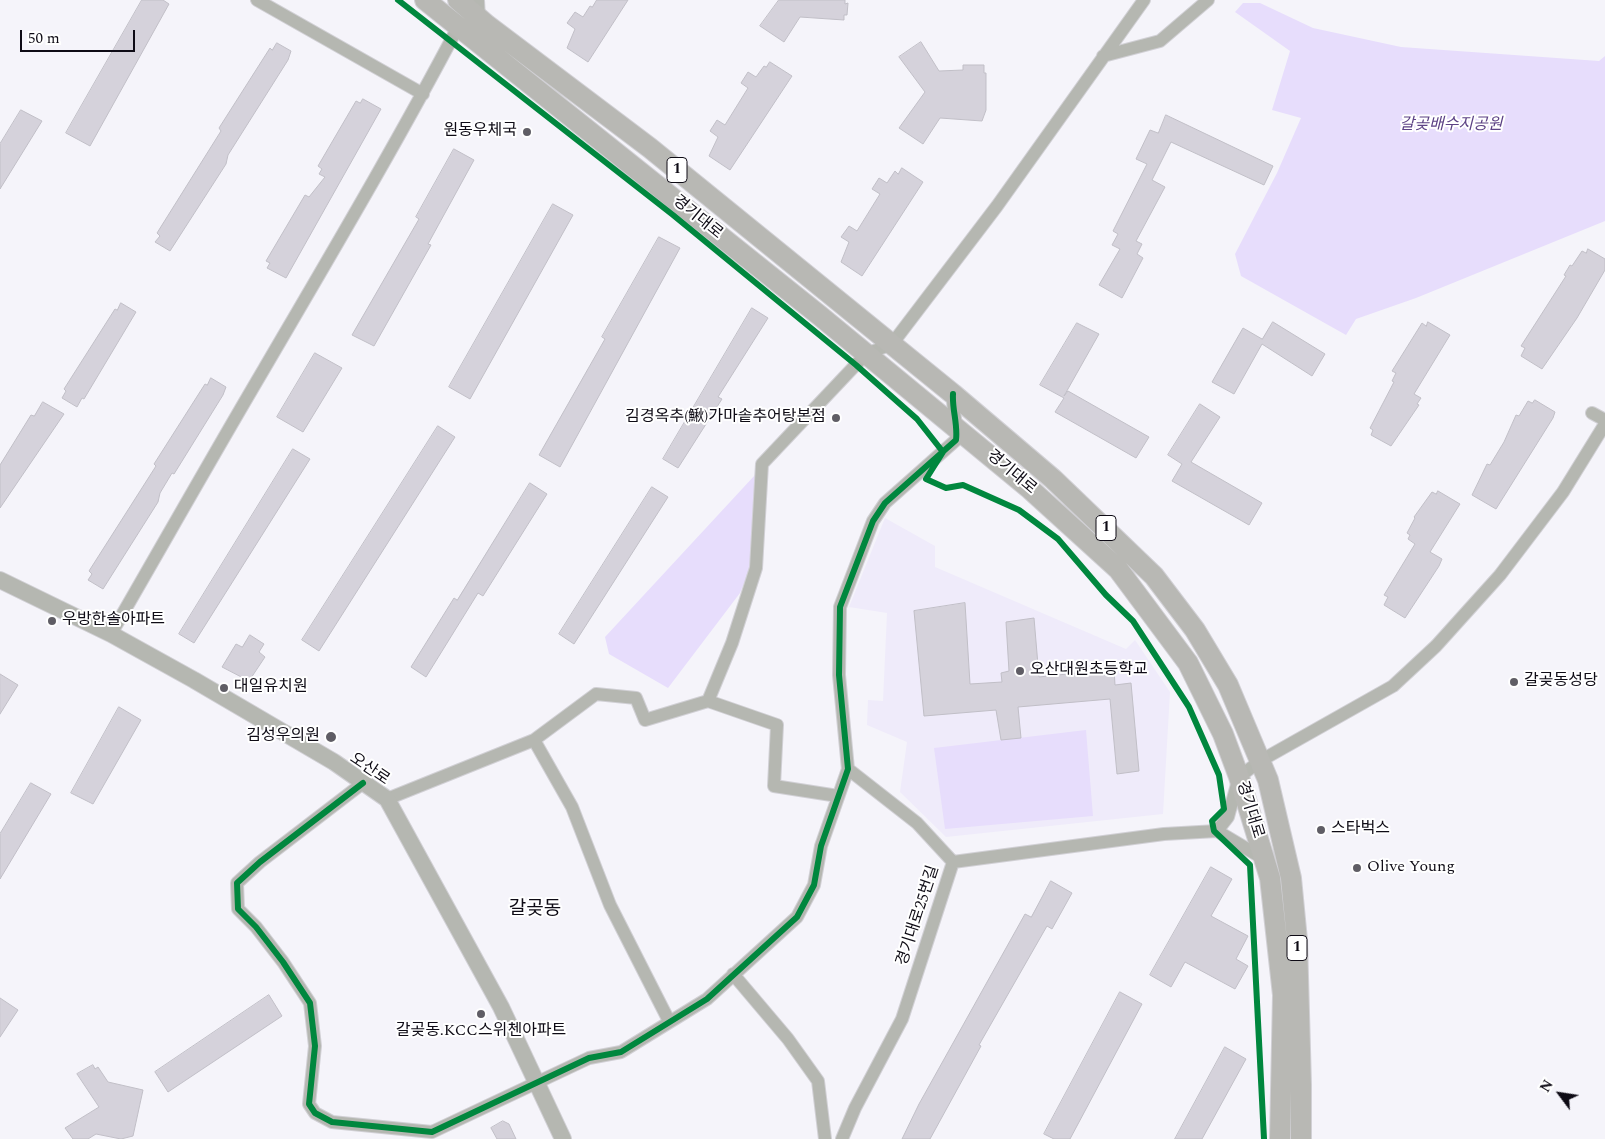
<!DOCTYPE html>
<html>
<head>
<meta charset="utf-8">
<style>
  body { margin:0 }
  #map { position:relative; width:1605px; height:1139px; overflow:hidden; background:#f5f4fa; font-family:Spectral,serif }
  canvas { display:block }
  .north { position:absolute; left:1535px; top:1069px; width:50px; height:50px; -webkit-text-stroke:4px #fff; paint-order:stroke; rotate:301deg; font-size:14px; font-weight:700; line-height:20px; text-align:center; color:#0e0b15 }
  .north::after { content:''; display:block; margin:auto; width:18px; height:22px; background:#0e0b15; clip-path:polygon(50% 0,100% 100%,50% 72%,0 100%) }
  .scale { position:absolute; left:20px; top:30px; width:115px; height:22px; box-sizing:border-box; border:2px solid #0e0b15; border-top:0; padding-left:6px; font-size:15px; line-height:18px; white-space:nowrap; color:#0e0b15; -webkit-text-stroke:4px #fff; paint-order:stroke }
</style>
</head>
<body>
<div id="map">
<canvas width="1605" height="1139"></canvas>
<div class="north">N</div>
<div class="scale">50 m</div>
</div>
<script>
const ctx = document.querySelector('canvas').getContext('2d');
ctx.lineJoin = 'round';
function paint(path, color) {
  ctx.fillStyle = color;
  ctx.fill(path, 'evenodd');
}
function stroke(path, color, width, dash) {
  ctx.strokeStyle = color;
  ctx.lineWidth = width;
  ctx.lineCap = dash ? 'butt' : 'round';
  ctx.setLineDash(dash || []);
  ctx.stroke(path);
}
function write(font, color, halo, rows, align = 'center') {
  ctx.font = font + ' Spectral,"Noto Sans KR",serif';
  ctx.lineWidth = 4;
  ctx.setLineDash([]);
  ctx.textBaseline = 'middle';
  ctx.strokeStyle = halo;
  ctx.fillStyle = color;
  for (const [text, x, y, turn = 0] of rows) {
    ctx.save();
    ctx.translate(x, y);
    ctx.rotate((+turn || 0) * Math.PI / 180);
    ctx.textAlign = isNaN(turn) ? turn : align;
    if (halo) ctx.strokeText(text, 0, 0);
    ctx.fillText(text, 0, 0);
    ctx.restore();
  }
}
paint(new Path2D(`
  M885 518 935 546V567L1126 649 1135 640 1170 692 1163 814 946 837 900 792 907 742 867 725 868 700 883 701 887 613 849 607Z`), '#efebfa');
paint(new Path2D(`
  M1243 3H1260L1313 28 1401 47 1599 61 1605 56V221L1416 298 1356 319 1346 335 1241 276 1235 254 1277 173 1301 118 1272 110 1290 51 1235 12Z
  M755 475 753 561 740 593 668 688 609 654 605 637Z
  M1086 730 1093 816 945 829 934 748Z`), '#e7ddfc');
const building = new Path2D(`
  M142 0H163L169 4 90 146 66 133Z
  M597 0H628L588 62 567 48 575 29 567 23 575 12 583 17 590 6 592 7Z
  M779 0H845V4L848 3 847 15H844V20L800 17 784 42 760 26Z
  M921 42 939 71 963 70V65H984V73H986V110L982 121 940 118 923 144 899 128 925 92 899 57Z
  M277 43 291 51 288 60 228 155 226 164 170 251 155 242 160 236 157 233 221 131 219 128 270 48 272 50Z
  M770 62 792 76 730 170 709 156 718 137 710 131 717 120 725 125 748 88 741 83 748 72 756 77 764 66 766 67Z
  M363 99 381 109 286 278 267 268 270 263 266 261 305 195 309 197 325 177 319 174 322 169 318 166 356 101 360 103Z
  M21 110 42 121 0 189V144Z
  M1166 115 1273 166 1264 185 1171 142 1152 180 1165 187 1136 241 1142 244 1137 254 1143 258 1122 298 1099 285 1120 249 1112 245 1118 234 1113 231 1147 164 1136 159 1150 130 1158 133Z
  M454 149 474 160 428 244 431 245 374 346 352 335 419 219 416 217Z
  M902 168 923 182 862 276 841 262 849 242 841 237 849 226 857 231 880 194 872 189 879 178 887 183 895 171 898 174Z
  M553 204 573 215 470 399 449 387Z
  M659 237 680 248 560 467 539 455 605 339 602 337Z
  M1588 249 1605 259V270L1577 318 1542 369 1521 356 1525 348 1521 346 1566 276 1564 275 1570 265 1572 266 1582 251 1586 253Z
  M121 303 136 312 84 399 82 398 77 407 62 398 66 391 64 389 115 309 117 310Z
  M752 308 768 318 718 397 722 399 678 468 663 459Z
  M1273 322 1325 354 1312 376 1262 344 1234 394 1212 382 1243 328 1262 339Z
  M1428 322 1450 335 1414 394 1421 398 1417 404 1419 405 1391 446 1371 435 1373 430 1370 428 1394 382 1392 381 1396 373 1392 371 1422 323 1426 326Z
  M1077 323 1099 334 1064 396 1068 391 1149 437 1136 458 1055 412 1064 398 1040 385Z
  M315 353 342 368 303 432 277 417Z
  M211 378 226 387 223 395 174 474 172 473 160 493 158 502 103 589 88 580 92 574 89 571 156 466 154 464 205 384 207 385Z
  M1535 400 1555 412 1553 418 1496 509 1472 495 1487 464 1490 465 1504 442 1516 415 1519 416 1528 401 1532 403Z
  M43 402 64 414 0 508V465L31 415 34 416Z
  M1200 404 1220 417 1191 462 1262 503 1249 525 1172 481 1182 464 1168 455Z
  M438 426 455 437 319 651 302 640Z
  M293 449 310 459 194 643 179 634Z
  M530 483 547 494 483 596 478 593 426 677 411 667 454 598 457 600Z
  M652 487 668 497 574 644 559 634Z
  M1438 491 1460 504 1430 552 1442 559 1439 566 1405 618 1384 605 1388 597 1384 595 1415 544 1408 539 1410 535 1407 533 1415 518 1414 517 1432 492 1436 494Z
  M965 603 970 684 1002 682 1001 673 1009 671 1006 622 1034 618 1039 677 1114 669 1115 685 1131 683 1139 771 1117 774 1110 699 1018 707 1021 738 1001 740 996 710 924 716 914 611Z
  M250 635 264 644 259 652 265 657 249 681 222 667 236 644 242 647Z
  M0 674 18 685 0 714Z
  M119 707 141 720 93 804 71 793Z
  M31 783 51 794 0 879V834Z
  M1211 867 1232 879 1211 916 1248 936 1236 959 1248 966 1235 989 1185 962 1171 987 1150 975Z
  M1051 881 1072 893 1052 929 1047 926 979 1045 981 1046 930 1139H902L919 1104 1025 914 1031 917Z
  M1120 992 1142 1004 1070 1139H1054L1044 1134Z
  M269 995 282 1016 168 1092 155 1072Z
  M0 998 18 1010 0 1037Z
  M1225 1047 1246 1059 1202 1139H1175Z
  M93 1065 95 1069 98 1067 108 1082 143 1090 133 1136 121 1139 96 1134 88 1139H73L65 1128 99 1107 77 1074Z
  M503 1121 509 1124 516 1139H497L491 1128Z`);
paint(building, '#d5d2db');
stroke(building, '#c1bfc7', 1);
const minor = new Path2D(`
  M257 0 423 94
  M478 0 479 18
  M1103 56 1160 41 1208 0
  M1592 413 1605 420
  M111 634C162 546 212 457 264 369 330 256 397 143 458 27
  M708 701 777 725 774 786 838 796
  M534 740 596 694 636 698 645 720 708 701 732 643 756 568 762 464 866 354 892 344 997 206 1144 0
  M848 769 917 823 953 862
  M363 783 260 862 237 883 238 909 256 927 283 962 310 1003 315 1046 309 1104 315 1113 332 1122 432 1132 589 1058 621 1052 707 999 797 917 814 885 821 846 848 769 839 675 840 607 873 521 885 503 956 440C958 424 952 410 953 394
  M387 799 534 740 572 807 610 905 669 1021
  M1217 831 1228 817 1239 777 1260 761 1393 686 1436 646 1500 575 1563 492 1605 424
  M1217 831 1264 859
  M733 974 788 1039 818 1081 825 1139
  M842 1139 855 1108 902 1019 953 862 1164 834 1217 831`);
const tertiary = new Path2D(`
  M0 580 111 634 194 680 334 762 387 799 501 1007 563 1139`);
const primary = new Path2D(`
  M425 0 819 315 1030 489 1118 569 1188 663 1223 734 1239 777 1270 878 1283 995 1280 1139
  M458 0 487 25 650 148 953 394 1053 479 1154 576 1195 630 1228 685 1268 780 1291 878 1297 940 1301 1085V1139`);
stroke(minor, '#d1d0d5', 14);
stroke(tertiary, '#d1d0d5', 18);
stroke(primary, '#d1d0d5', 22);
stroke(minor, '#b5b7b1', 12);
stroke(tertiary, '#b5b7b1', 16);
stroke(primary, '#b8b8b4', 20);
stroke(new Path2D(`
  M398 0 673 215 856 365 917 419 943 452 926 479 946 488 963 485 1019 510 1058 539 1106 595 1133 621 1189 707 1219 775 1224 809 1212 821 1214 831 1250 865 1264 1139
  M363 783 260 862 237 883 238 909 256 927 283 962 310 1003 315 1046 309 1104 315 1113 332 1122 432 1132 589 1058 621 1052 707 999 797 917 814 885 821 846 848 769 839 675 840 607 873 521 885 503 956 440C958 424 952 410 953 394`), '#00873e', 6);
for (const [x, y, r, color] of [
  [527,132,5,"#5f5d65"],
  [836,418,5,"#5f5d65"],
  [52,621,5,"#5f5d65"],
  [1020,671,5,"#5f5d65"],
  [1514,682,5,"#5f5d65"],
  [224,688,5,"#5f5d65"],
  [331,737,6,"#5f5d65"],
  [1321,830,5,"#5f5d65"],
  [1357,868,5,"#5f5d65"],
  [481,1014,5,"#5f5d65"]
]) {
  const dot = new Path2D();
  dot.arc(x, y, r, 0, 2 * Math.PI);
  ctx.fillStyle = color;
  ctx.fill(dot);
  stroke(dot, '#fff', 2);
}
for (const [x, y, w] of [
  [677,170,20],
  [1106,528,20],
  [1297,948,20]
]) {
  const box = new Path2D();
  box.roundRect(x - w / 2, y - 12.5, w, 25, 4);
  ctx.fillStyle = '#fff';
  ctx.fill(box);
  stroke(box, '#0e0b15', 1);
}
write('bold 15px', '#0e0b15', null, [
  ["1",677,170],
  ["1",1106,528],
  ["1",1297,948]
]);
write('italic 16px', '#5c4285', '#fff', [
  ["갈곶배수지공원",1451,126]
]);
write('16px', '#0e0b15', '#fff', [
  ["원동우체국",517,132,"right"],
  ["김경옥추(鰍)가마솥추어탕본점",826,418,"right"],
  ["우방한솔아파트",62,621],
  ["오산대원초등학교",1030,671],
  ["갈곶동성당",1524,682],
  ["대일유치원",234,688],
  ["김성우의원",320,737,"right"],
  ["스타벅스",1331,830],
  ["Olive Young",1367,868],
  ["갈곶동.KCC스위첸아파트",481,1032,"center"]
], 'left');
write('16px', '#0e0b15', '#fff', [
  ["경기대로",697,218,39],
  ["경기대로",1011,473,40],
  ["오산로",369,770,34],
  ["경기대로",1249,810,73],
  ["경기대로25번길",919,916,-72]
]);
write('19px', '#0e0b15', '#fff', [
  ["갈곶동",535,910]
]);
</script>
</body>
</html>
